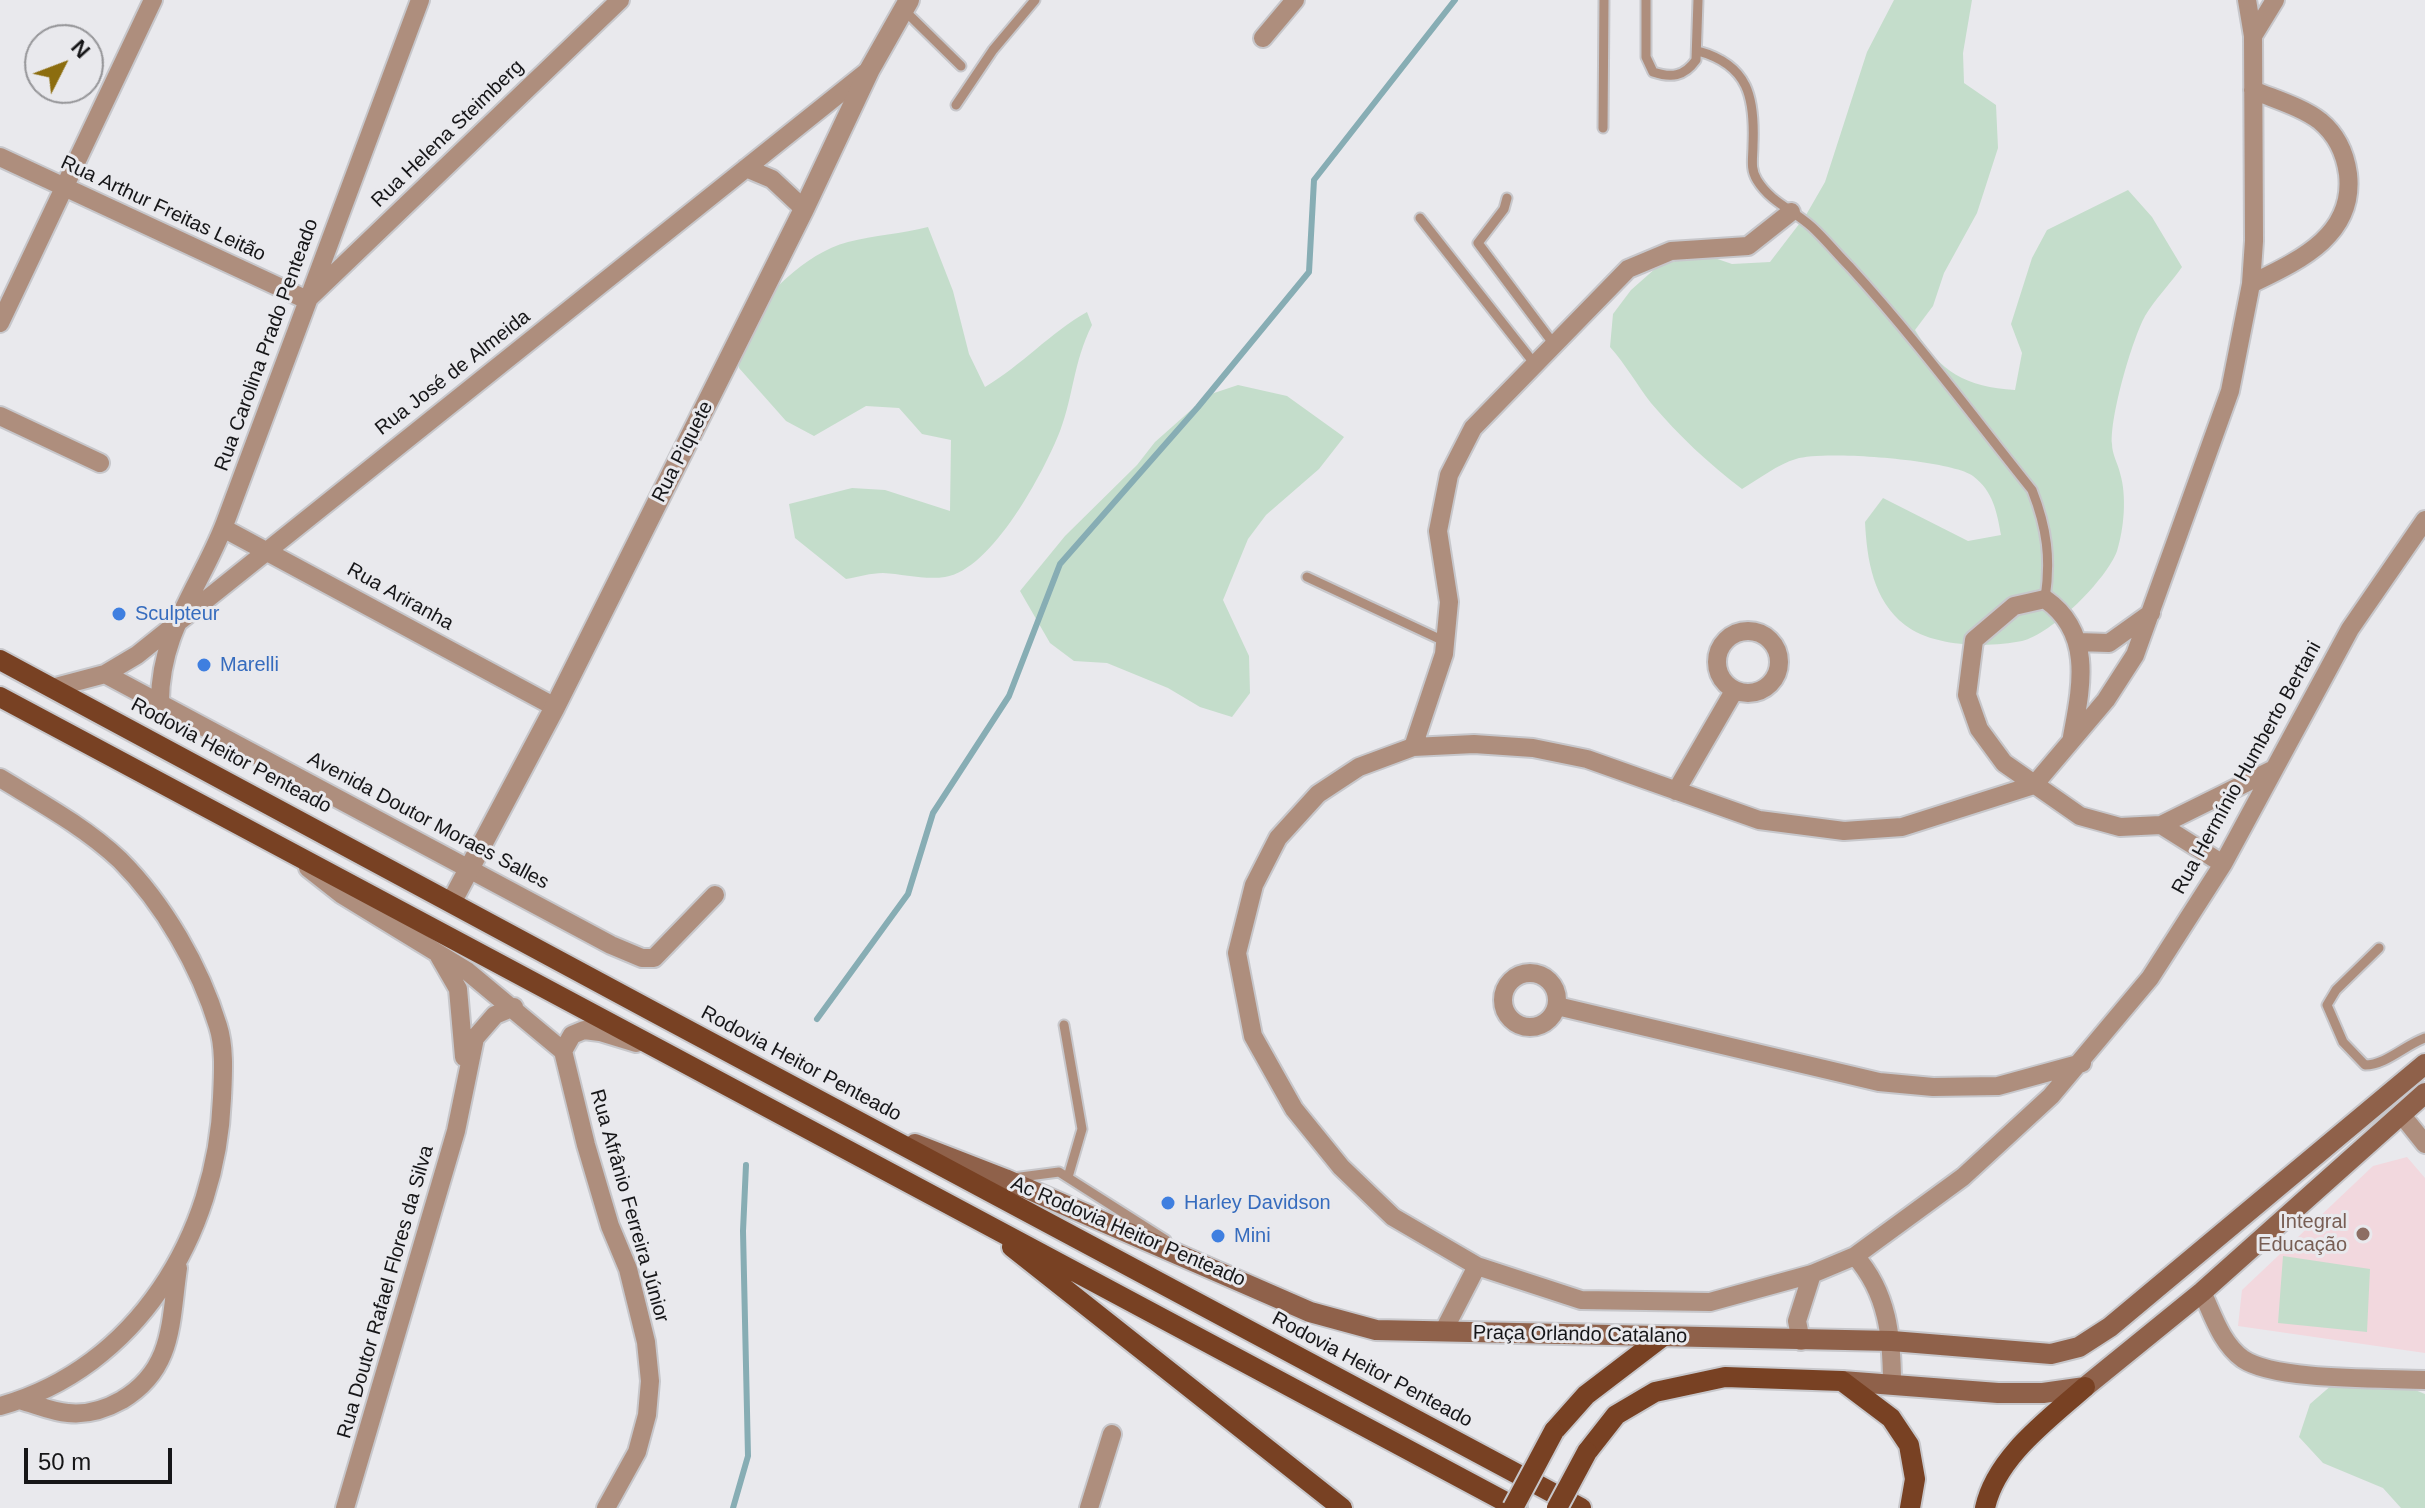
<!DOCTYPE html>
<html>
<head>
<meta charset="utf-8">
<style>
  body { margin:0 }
  #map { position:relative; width:2425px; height:1508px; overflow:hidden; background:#e9e9ed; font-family:Arial,sans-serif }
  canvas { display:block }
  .north { position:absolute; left:24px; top:24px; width:80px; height:80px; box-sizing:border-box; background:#e9e9ed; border:2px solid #959598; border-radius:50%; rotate:48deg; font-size:22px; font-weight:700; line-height:32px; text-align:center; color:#161618 }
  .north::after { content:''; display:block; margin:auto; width:28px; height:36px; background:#8c6d0f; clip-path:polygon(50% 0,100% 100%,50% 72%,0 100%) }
  .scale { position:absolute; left:24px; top:1448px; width:148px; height:36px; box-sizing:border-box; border:4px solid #161618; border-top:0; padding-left:10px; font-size:24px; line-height:28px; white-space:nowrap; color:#161618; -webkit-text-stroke:6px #e9e9ed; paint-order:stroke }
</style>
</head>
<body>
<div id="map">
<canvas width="2425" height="1508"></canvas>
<div class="north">N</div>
<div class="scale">50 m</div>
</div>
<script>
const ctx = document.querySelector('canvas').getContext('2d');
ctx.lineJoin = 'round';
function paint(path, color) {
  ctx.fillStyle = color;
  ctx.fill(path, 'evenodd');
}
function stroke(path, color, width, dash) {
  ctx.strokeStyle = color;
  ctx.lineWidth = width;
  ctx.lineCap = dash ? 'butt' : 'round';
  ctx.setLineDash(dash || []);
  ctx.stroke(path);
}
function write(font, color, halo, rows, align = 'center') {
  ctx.font = font + ' Arial,sans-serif';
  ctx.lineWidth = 6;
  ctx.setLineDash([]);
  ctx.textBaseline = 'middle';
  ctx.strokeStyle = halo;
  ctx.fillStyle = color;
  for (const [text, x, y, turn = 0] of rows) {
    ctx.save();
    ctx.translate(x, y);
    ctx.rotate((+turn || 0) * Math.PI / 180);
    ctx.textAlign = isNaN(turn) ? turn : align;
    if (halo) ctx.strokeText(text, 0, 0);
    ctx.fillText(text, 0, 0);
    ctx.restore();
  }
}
paint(new Path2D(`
  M2407 1157 2425 1178V1353L2238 1326 2242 1290 2373 1166Z`), '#f2d8de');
paint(new Path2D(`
  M1894 0H1972L1963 53 1964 83 1996 105 1998 148 1977 213 1944 273 1933 306 1915 330C1940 372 1966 387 2015 390L2022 353 2011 324 2032 258 2047 230 2128 190 2152 217 2182 267C2171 283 2155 299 2145 316 2132 340 2110 416 2112 444 2112 454 2118 464 2120 473 2127 496 2124 529 2117 551 2107 579 2052 634 2022 641 1988 648 1933 647 1905 625 1873 600 1867 560 1865 522L1883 498 1968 541 2001 535C1997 512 1993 491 1973 476 1951 460 1824 450 1796 459 1778 464 1759 479 1742 489 1708 463 1679 436 1651 403 1637 385 1626 365 1610 347L1613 314 1631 290 1657 267 1700 253 1732 264 1770 262 1806 215 1825 182 1867 52Z
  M928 227 953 291 969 354 985 387C1022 365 1050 333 1087 312L1092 325C1073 363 1074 394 1060 431 1044 472 992 570 945 577 925 580 903 574 883 573 871 573 858 577 846 579L795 538 789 504 852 488 885 490 950 511 951 440 922 434 899 408 866 406 814 436 786 421 739 368 738 331C766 296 803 254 848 242 874 235 902 234 928 227Z
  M1238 385 1287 396 1344 437 1319 469 1266 515 1248 539 1223 600 1249 656 1250 693 1232 717 1200 707 1168 688 1107 663 1074 661 1050 643 1020 591 1065 536 1137 465 1155 442 1208 395Z
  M2283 1256 2370 1269 2367 1332 2278 1323Z
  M2341 1377 2403 1385 2425 1394V1508H2401L2383 1488 2323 1463 2299 1437 2310 1404Z`), '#c4ddcb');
stroke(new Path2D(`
  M817 1019 908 894 933 813 1009 696 1060 564 1198 407 1309 272 1314 180 1455 0
  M733 1508 748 1456 743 1231 746 1165`), '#87adb4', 6);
const service = new Path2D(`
  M1646 0V57L1653 72C1671 78 1684 77 1696 60L1698 0
  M903 9 961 66
  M1698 51C1749 65 1755 98 1753 145 1753 158 1750 169 1757 180 1771 203 1794 210 1812 227 1826 240 1837 254 1850 267 1915 338 1972 415 2032 490 2047 528 2051 559 2045 599
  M956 105 993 50 1035 0
  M1603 128 1604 0
  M1507 198 1504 209 1478 243 1553 343
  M1420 218 1534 363
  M1307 577 1446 642
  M2379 948 2336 990 2327 1005 2343 1042 2365 1065C2386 1065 2405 1045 2425 1038
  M1064 1025 1082 1129 1068 1177
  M1013 1178 1059 1172 1166 1240`);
const minor = new Path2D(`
  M2247 0 2253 36 2254 241 2251 284 2230 391 2135 655 2106 700 2034 785 1902 827 1844 831 1759 820 1587 759 1533 748 1474 744 1413 747 1359 767 1318 794 1278 838 1254 885 1237 953 1253 1036 1294 1109 1341 1167 1393 1217 1477 1266 1581 1300 1710 1302 1812 1274 1855 1256 1963 1177 2051 1096 2150 978 2223 864 2350 629 2425 520
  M2253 36 2275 0
  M1263 38 1295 0
  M0 157 307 300 620 0
  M746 168 772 179 804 209
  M2251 284C2298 261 2355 236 2348 174 2345 152 2337 135 2320 121 2302 107 2274 99 2253 90
  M0 323 153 0
  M0 416 100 463
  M223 528 555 707
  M1717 662a31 31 0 1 1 62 0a31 31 0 1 1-62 0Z
  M2077 642 2109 643 2151 613
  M105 674 611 945 642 958H654L715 895
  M52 688 105 674 137 655 869 70
  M160 704C159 632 201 586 225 523 291 349 354 174 420 0
  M2072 737C2081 688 2094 633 2045 599L2014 606 1974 640 1967 695 1979 729 2004 763 2080 816 2120 827 2161 825 2274 769
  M1413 747 1444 654 1449 602 1438 531 1449 475 1473 428 1628 269 1671 251 1748 246 1791 212
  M0 778C41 803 85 827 120 860 164 904 200 967 218 1026 225 1048 223 1075 222 1098 217 1234 137 1368 0 1406
  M1676 791 1734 691
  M2161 825 2223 864
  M308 868 341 894 467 971 563 1051 586 1145 610 1226 628 1269 646 1342 650 1381 647 1415 637 1452 606 1508
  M439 956 458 989 464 1057
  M1503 1000a27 27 0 1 1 54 0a27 27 0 1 1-54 0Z
  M1557 1006 1879 1082 1933 1087 1998 1086 2082 1063
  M563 1051 572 1035 584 1030 600 1032 636 1043
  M2401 1114 2425 1144
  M1855 1256C1888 1293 1892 1337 1892 1385
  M2202 1292C2213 1315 2221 1343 2243 1359 2275 1381 2383 1378 2425 1380
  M1443 1332 1477 1266
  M1801 1341 1797 1321 1812 1274
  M19 1400C35 1404 52 1412 68 1413 86 1415 106 1409 122 1400 174 1369 170 1322 178 1268
  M345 1508 456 1131 475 1038 495 1015 514 1007
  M1089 1508 1112 1434`);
const tertiary = new Path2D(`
  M452 901 555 707 804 209 870 69 909 0`);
const secondary = new Path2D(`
  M915 1144 1005 1179 1310 1312 1376 1330 1892 1341 2051 1354 2079 1347 2110 1327 2425 1064
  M1842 1381 1998 1393H2043L2085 1387 2202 1292 2425 1093`);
const primary = new Path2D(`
  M0 660C527 943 1052 1228 1581 1508
  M0 697 1517 1508
  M1012 1247 1342 1508
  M1554 1431 1586 1395 1662 1337
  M1587 1452 1616 1415 1655 1392 1725 1377 1842 1381 1891 1418 1909 1445 1915 1479 1910 1508
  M1985 1508C1996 1457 2048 1420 2085 1387`);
stroke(service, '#c7c7cb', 13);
stroke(minor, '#c7c7cb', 22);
stroke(tertiary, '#c7c7cb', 24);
stroke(secondary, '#c7c7cb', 24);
stroke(primary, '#c7c7cb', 24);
stroke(service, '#ae8e7d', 9);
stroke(minor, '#ae8e7d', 18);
stroke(tertiary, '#ae8e7d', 20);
stroke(secondary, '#8f614a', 20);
stroke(primary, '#784123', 20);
const primaryBridge = new Path2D(`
  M1513 1508 1554 1431
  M1557 1508 1587 1452`);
stroke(primaryBridge, '#c7c7cb', 24, []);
stroke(primaryBridge, '#784123', 20);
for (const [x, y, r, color] of [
  [119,614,8,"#3f7fe0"],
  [204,665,8,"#3f7fe0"],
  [1168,1203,8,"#3f7fe0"],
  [2363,1234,8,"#8d6e63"],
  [1218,1236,8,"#3f7fe0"]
]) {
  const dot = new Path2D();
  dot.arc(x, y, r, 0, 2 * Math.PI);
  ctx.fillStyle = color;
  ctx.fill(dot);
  stroke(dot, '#e9e9ed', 3);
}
write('20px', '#161618', '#e9e9ed', [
  ["Rua Helena Steimberg",448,134,-44],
  ["Rua Arthur Freitas Leitão",163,209,25],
  ["Rua Carolina Prado Penteado",267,345,-70],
  ["Rua José de Almeida",453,373,-38],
  ["Rua Piquete",683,452,-63],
  ["Rua Ariranha",400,597,29],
  ["Rodovia Heitor Penteado",231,756,28],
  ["Rua Hermínio Humberto Bertani",2247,768,-61],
  ["Avenida Doutor Moraes Salles",428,821,28],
  ["Rodovia Heitor Penteado",801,1064,28],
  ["Rua Afrânio Ferreira Júnior",629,1206,74],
  ["Ac Rodovia Heitor Penteado",1128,1232,23],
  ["Rua Doutor Rafael Flores da Silva",386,1292,-74],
  ["Praça Orlando Catalano",1580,1335,1],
  ["Rodovia Heitor Penteado",1372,1370,28]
]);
write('20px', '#366cbe', '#e9e9ed', [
  ["Sculpteur",135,614],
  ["Marelli",220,665],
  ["Harley Davidson",1184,1203],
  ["Mini",1234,1236]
], 'left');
write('20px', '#785e54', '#e9e9ed', [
  ["Integral",2347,1222],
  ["Educação",2347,1245]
], 'right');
</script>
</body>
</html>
